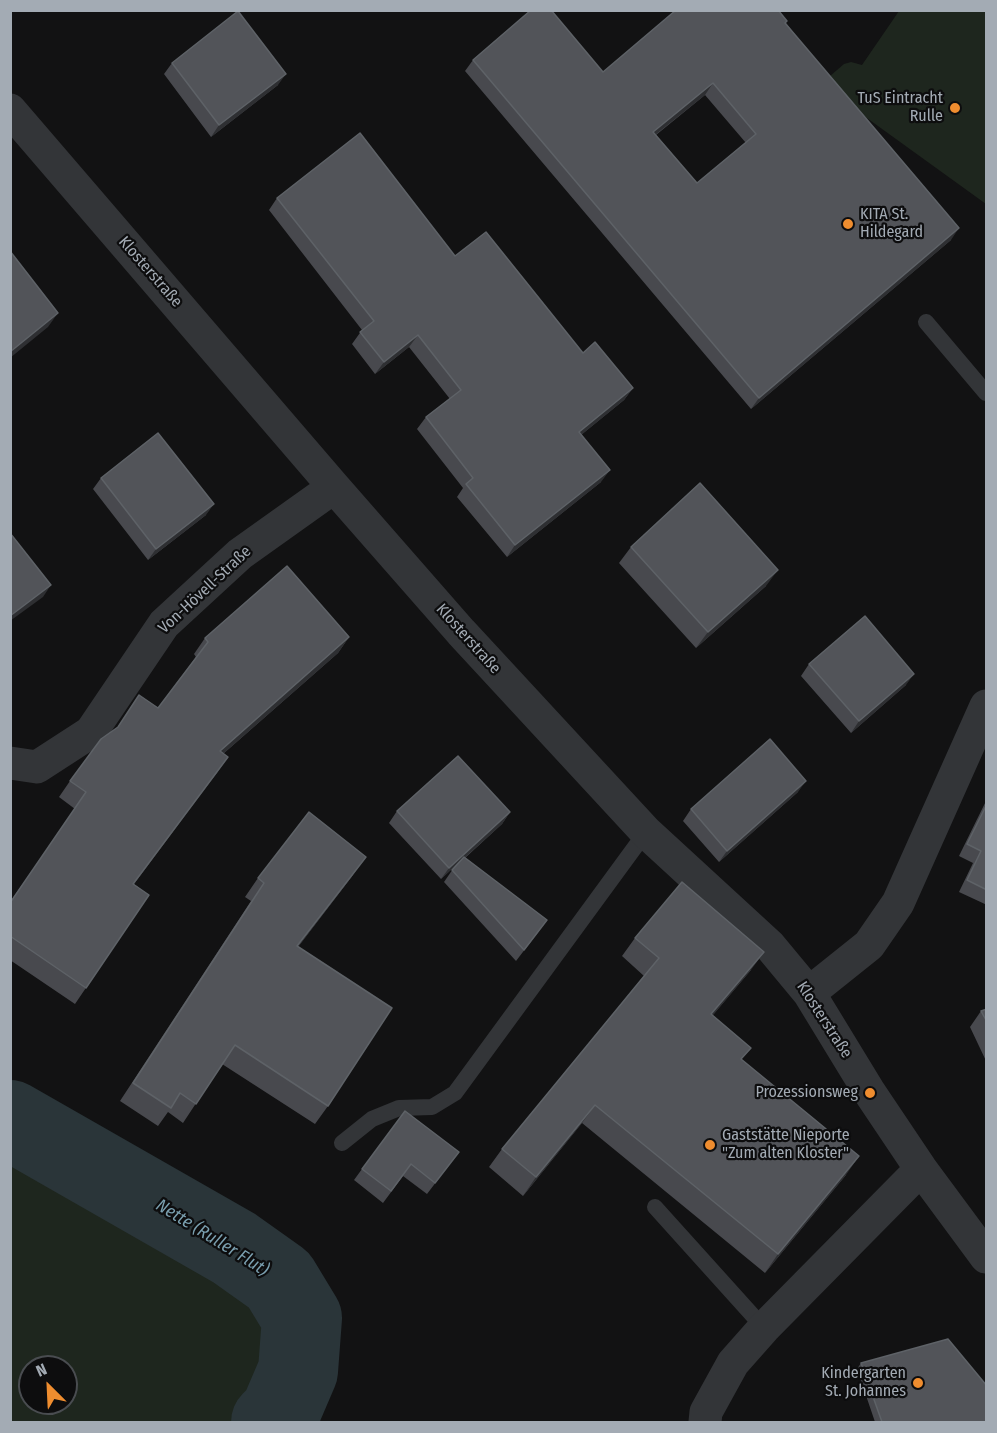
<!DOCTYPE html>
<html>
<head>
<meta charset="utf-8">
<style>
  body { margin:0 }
  #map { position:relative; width:997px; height:1433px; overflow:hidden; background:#121213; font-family:"Fira Sans Condensed",sans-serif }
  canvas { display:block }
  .frame { position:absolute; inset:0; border:12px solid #a3abb4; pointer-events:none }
  .north { position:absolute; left:18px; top:1355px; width:60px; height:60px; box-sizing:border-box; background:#0d0d0e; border:2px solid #494c50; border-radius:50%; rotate:336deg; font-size:16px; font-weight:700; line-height:24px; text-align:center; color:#a3abb4 }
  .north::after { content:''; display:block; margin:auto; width:21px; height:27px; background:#ef8d2f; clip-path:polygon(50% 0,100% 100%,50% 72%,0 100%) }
</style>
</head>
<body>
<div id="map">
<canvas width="997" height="1433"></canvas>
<div class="frame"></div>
<div class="north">N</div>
</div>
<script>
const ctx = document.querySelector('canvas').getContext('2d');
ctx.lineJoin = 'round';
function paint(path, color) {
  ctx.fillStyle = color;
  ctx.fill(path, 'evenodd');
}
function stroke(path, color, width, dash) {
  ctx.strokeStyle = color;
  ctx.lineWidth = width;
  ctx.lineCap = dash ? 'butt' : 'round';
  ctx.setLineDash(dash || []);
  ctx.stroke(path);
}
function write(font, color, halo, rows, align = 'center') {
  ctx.font = font + ' "Fira Sans Condensed",sans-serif';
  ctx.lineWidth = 4.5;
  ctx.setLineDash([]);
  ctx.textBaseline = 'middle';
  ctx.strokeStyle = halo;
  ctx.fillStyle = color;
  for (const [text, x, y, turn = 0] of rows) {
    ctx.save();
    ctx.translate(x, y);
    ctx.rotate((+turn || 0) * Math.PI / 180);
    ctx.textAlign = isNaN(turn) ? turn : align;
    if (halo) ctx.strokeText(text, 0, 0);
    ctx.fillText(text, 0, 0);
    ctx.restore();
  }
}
paint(new Path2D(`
  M899 11H986V204L835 95 830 76 844 64 851 62 862 65Z
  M11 1120 234 1248 279 1280 302 1318 298 1371 280 1413 271 1422H11ZM30 1367H66V1403H30Z`), '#1e261e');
stroke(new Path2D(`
  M10 1120 234 1248 279 1280 302 1318 298 1371 280 1413 271 1422`), '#2a3539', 80);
stroke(new Path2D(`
  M926 322 986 393
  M342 1143 372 1119 399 1108 432 1107 455 1093 646 832
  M655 1207 764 1328`), '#333538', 16);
stroke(new Path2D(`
  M10 110 334 487 461 632 646 832 770 946 809 993 870 1093 921 1169 986 1257
  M10 763 37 767 91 732 164 624 240 554 334 487
  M809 993 869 945 898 903 986 706
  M705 1422 706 1412 733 1363 764 1328 921 1169`), '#333538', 33);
paint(new Path2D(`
  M786 23 951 240 751 409 465 71 473 60 603 72ZM705 95 746 143 697 183 656 135Z
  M172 63 278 85 211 137 164 74Z
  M277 198 455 256 583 353 633 388 624 400 581 435 601 482 507 557 457 497 463 488 417 429 426 417 450 399 409 347 375 374 352 344 362 330 269 210Z
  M101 478 206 515 148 560 93 489Z
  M631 547 766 586 696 648 619 563Z
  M349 637 338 653 223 754 228 757 134 884 149 895 75 1004 10 960V902L75 809 59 797 70 781 158 708 196 657 194 654 205 638Z
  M809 664 906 685 851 733 801 676Z
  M798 792 719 862 683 821 691 809Z
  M987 799V905L959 892 973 863 959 856Z
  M397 811 510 812 502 824 465 858 539 931 516 961 444 882 455 866 441 879 389 823Z
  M353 875 298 947 328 1106 315 1124 222 1064 183 1123 168 1112 158 1126 120 1101 251 901 245 897 258 878Z
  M635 938 751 970 712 1016 742 1060 846 1175 765 1273 582 1123 523 1196 489 1167 502 1149 644 976 622 956Z
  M987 1009V1063L970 1027 981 1011Z
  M459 1152 427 1194 403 1176 383 1203 354 1180 362 1169Z
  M861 1363 987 1422H875L857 1369Z`), '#48494e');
paint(new Path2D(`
  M286 74 278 85 211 137 219 125Z
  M713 83 705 95 645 143 653 132Z
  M959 228 951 240 751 409 759 398Z
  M58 313 48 327 10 358V352Z
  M418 335 409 347 375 374 384 362Z
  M633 388 624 400 570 444 579 432Z
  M610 470 601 482 507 557 515 545Z
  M214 504 206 515 148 560 156 549Z
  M778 570 766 586 696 648 708 632Z
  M51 585 43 597 10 621V616Z
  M349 637 338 653 208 767 220 751Z
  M914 674 906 685 851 733 859 721Z
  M228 757 217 773 122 900 133 884Z
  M806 781 798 792 719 862 727 851Z
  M510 812 502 824 441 879 449 868Z
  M366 857 353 875 285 964 297 946Z
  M764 952 751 970 698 1033 711 1014Z
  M595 1105 582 1123 523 1196 536 1177Z
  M859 1156 846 1175 765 1273 778 1254Z`), '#2e2f32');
const building = new Path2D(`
  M531 10H551L603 72 676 10H778L787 21 785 23 959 228 759 398 473 60ZM713 83 756 134 697 183 653 132Z
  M238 11 286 74 219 125 172 63Z
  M360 133 455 256 486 232 583 353 595 342 633 388 579 432 610 470 515 545 466 484 473 478 426 417 461 390 418 335 384 362 360 332 374 321 277 198Z
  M10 251 58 313 10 352Z
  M158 433 214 504 156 549 101 478Z
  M700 483 778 570 708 632 631 547Z
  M10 533 51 585 10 616Z
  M287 566 349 637 220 751 228 757 133 884 149 895 86 988 10 936V903L86 792 70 781 101 739 118 727 139 695 158 708 208 642 205 638Z
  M865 616 914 674 859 721 809 664Z
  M770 739 806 781 727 851 691 809Z
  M458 756 510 812 449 868 397 811Z
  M987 804V890L967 880 981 851 967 844Z
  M309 812 366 857 297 946 392 1008 328 1106 235 1045 196 1104 180 1093 171 1108 133 1083 264 883 258 878Z
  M464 857 547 920 524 950 452 870Z
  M682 882 764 952 711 1014 751 1048 741 1059 859 1156 778 1254 595 1105 536 1177 502 1149 659 958 635 938Z
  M987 1009V1022L981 1011Z
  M405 1111 459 1152 435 1183 411 1164 391 1191 362 1169Z
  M948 1339 987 1386V1422H882L861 1363Z`);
paint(building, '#525459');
stroke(building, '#5e6267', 1.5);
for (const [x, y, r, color] of [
  [955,108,6,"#ef8d2f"],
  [848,224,6,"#ef8d2f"],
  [870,1093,6,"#ef8d2f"],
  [710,1145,6,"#ef8d2f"],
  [918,1383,6,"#ef8d2f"]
]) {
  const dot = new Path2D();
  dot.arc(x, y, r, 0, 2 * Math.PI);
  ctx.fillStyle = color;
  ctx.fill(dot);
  stroke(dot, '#0d0d0e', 2);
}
write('16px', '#a3abb4', '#0d0d0e', [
  ["TuS Eintracht",943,99],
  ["Rulle",943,117],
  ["KITA St.",860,215,"left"],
  ["Hildegard",860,233,"left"],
  ["Prozessionsweg",858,1093],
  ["Gaststätte Nieporte",722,1136,"left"],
  ["\"Zum alten Kloster\"",722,1154,"left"],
  ["Kindergarten",906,1374],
  ["St. Johannes",906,1392]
], 'right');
write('16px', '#a3abb4', '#0d0d0e', [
  ["Klosterstraße",150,272,49],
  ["Von-Hövell-Straße",205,590,-43],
  ["Klosterstraße",468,639,48],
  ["Klosterstraße",824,1020,57]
]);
write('italic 18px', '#7a9faf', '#0d0d0e', [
  ["Nette (Ruller Flut)",212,1238,32]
]);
</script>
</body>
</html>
